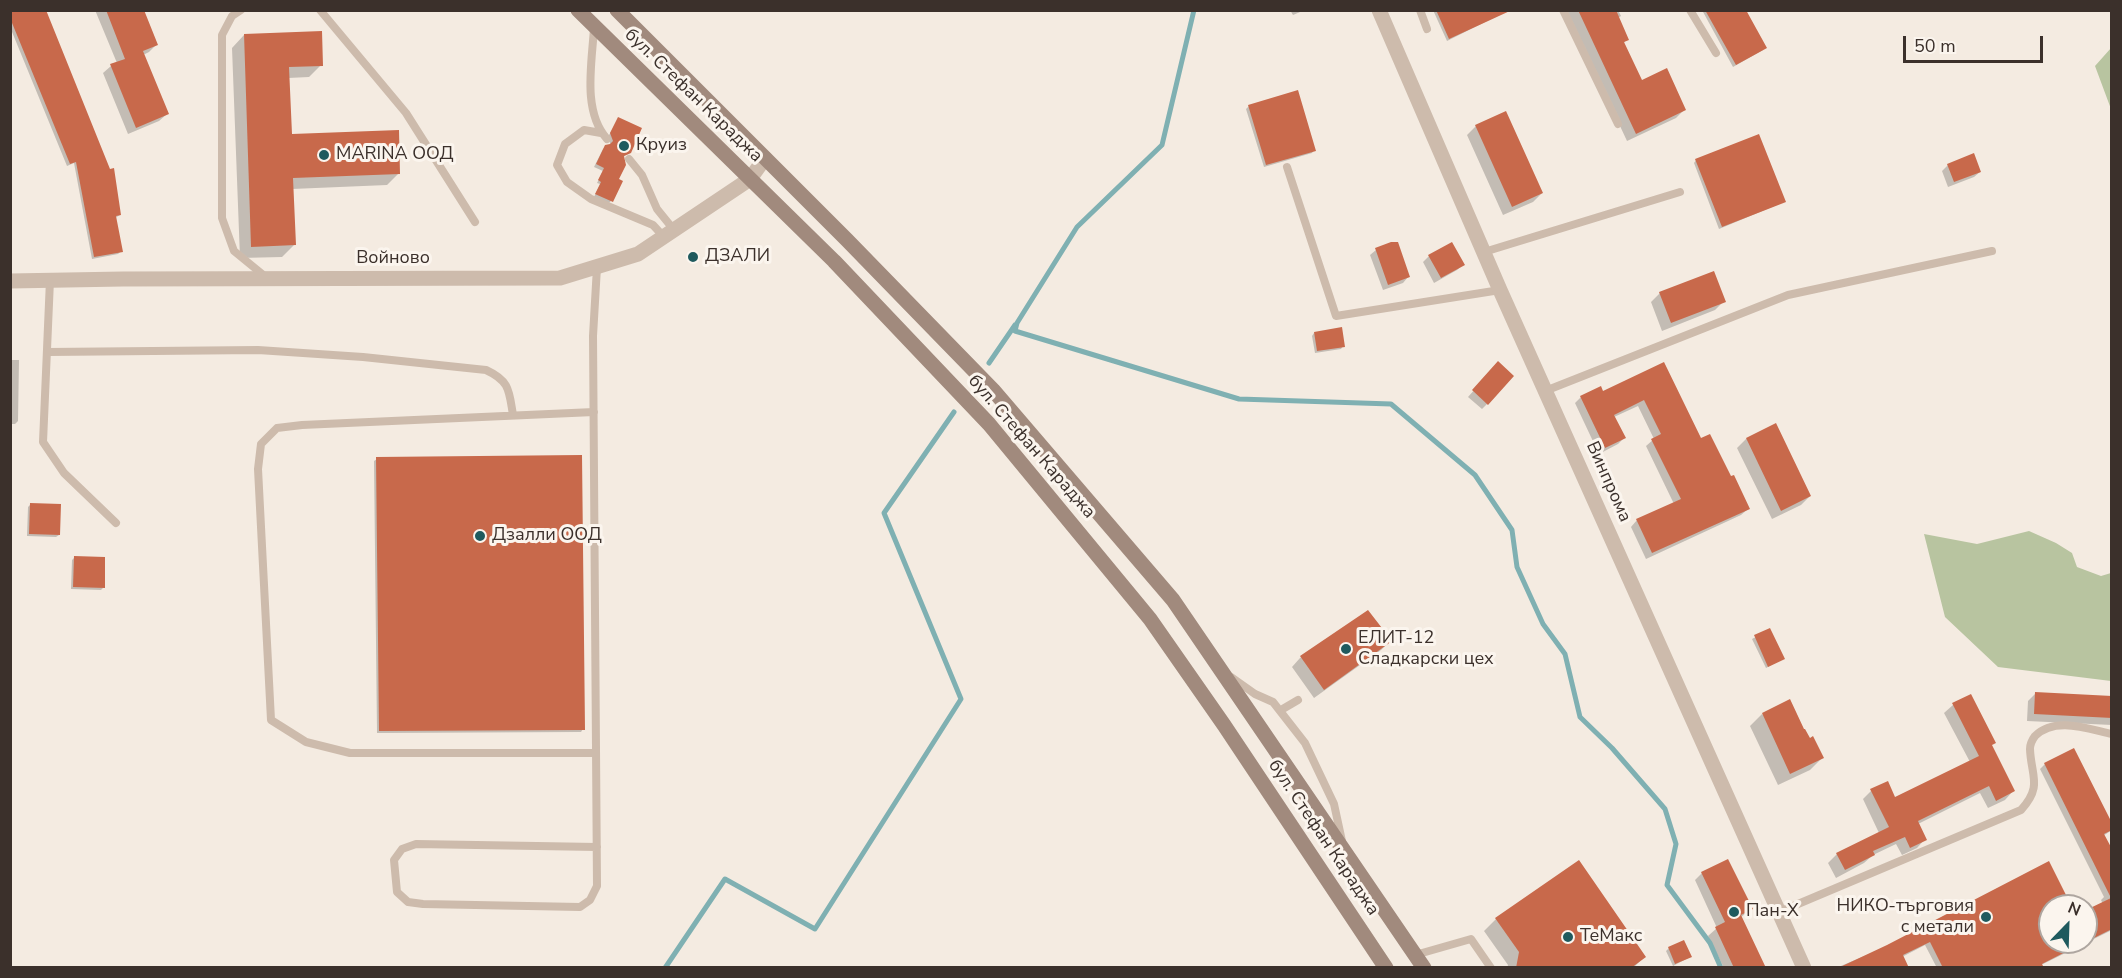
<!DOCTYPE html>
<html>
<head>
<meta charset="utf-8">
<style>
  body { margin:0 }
  #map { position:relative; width:2122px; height:978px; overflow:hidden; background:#f4ebe1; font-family:"Nunito Sans",sans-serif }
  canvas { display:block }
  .frame { position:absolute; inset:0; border:12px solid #3b302b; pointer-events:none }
  .north { position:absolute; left:2038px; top:894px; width:60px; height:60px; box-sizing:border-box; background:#fbf5ee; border:2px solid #aea6a0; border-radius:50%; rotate:23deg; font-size:16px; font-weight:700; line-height:24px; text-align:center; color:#3b302b }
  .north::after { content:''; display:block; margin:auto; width:21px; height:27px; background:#1f5a5e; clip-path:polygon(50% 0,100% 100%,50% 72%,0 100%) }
  .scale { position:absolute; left:1903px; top:36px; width:140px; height:27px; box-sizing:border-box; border:3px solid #3b302b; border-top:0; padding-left:8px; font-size:18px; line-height:21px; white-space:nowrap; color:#3b302b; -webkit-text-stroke:4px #fbf5ee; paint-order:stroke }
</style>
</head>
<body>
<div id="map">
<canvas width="2122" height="978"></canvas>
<div class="frame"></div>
<div class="north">N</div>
<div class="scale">50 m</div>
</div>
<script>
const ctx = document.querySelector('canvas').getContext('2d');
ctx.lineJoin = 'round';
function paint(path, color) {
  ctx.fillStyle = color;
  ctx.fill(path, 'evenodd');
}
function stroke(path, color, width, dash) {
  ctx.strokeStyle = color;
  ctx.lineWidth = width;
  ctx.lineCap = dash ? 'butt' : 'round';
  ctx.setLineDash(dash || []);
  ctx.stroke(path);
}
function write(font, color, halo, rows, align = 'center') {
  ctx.font = font + ' "Nunito Sans",sans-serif';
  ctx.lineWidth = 6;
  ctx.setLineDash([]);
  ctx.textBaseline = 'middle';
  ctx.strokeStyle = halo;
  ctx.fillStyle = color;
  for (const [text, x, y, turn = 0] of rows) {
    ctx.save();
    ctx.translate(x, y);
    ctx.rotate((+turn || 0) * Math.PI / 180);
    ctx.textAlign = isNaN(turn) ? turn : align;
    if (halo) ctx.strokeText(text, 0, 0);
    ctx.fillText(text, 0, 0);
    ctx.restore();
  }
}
paint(new Path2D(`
  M2111 48V109L2095 66Z
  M2029 531 2056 543 2072 553 2077 567 2101 576 2111 573V681L1998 667 1945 617 1924 534 1977 544Z`), '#b8c4a0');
paint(new Path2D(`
  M10 10 120 215 115 218 121 251 118 254 92 259 74 163 67 166 10 27Z
  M95 10H143L157 44 149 52 143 55 167 114 159 121 128 134 103 73 111 66 117 63Z
  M1290 10H1305L1293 15Z
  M1433 10H1497L1499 15 1447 41Z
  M1566 10H1618L1621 16 1618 18 1627 39 1623 44 1641 82 1684 110 1676 118 1627 141Z
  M1702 10H1744L1763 50 1733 67Z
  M244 35 321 65 309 77 288 78 290 135 399 173 387 185 292 189 294 245 282 257 240 258 232 48Z
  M1249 106 1314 150 1312 153 1264 167 1246 109Z
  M618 119 630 153 622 157 611 201 609 203 594 197 600 184 597 183 603 171 594 167 603 149 606 146H611L608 137Z
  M1476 126 1542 193 1533 202 1503 215 1467 135Z
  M1696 160 1784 202 1719 229 1694 163Z
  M1948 165 1980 172 1974 177 1948 187 1942 171Z
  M1451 244 1463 265 1457 270 1434 283 1423 262 1429 256Z
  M1376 250 1408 277 1403 283 1383 290 1370 255Z
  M1660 293 1724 301 1715 310 1662 331 1651 302Z
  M1314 333 1343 346 1341 349 1315 353 1312 336Z
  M10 360H19L18 421 15 424H10Z
  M1663 364 1700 440 1748 509 1741 515 1646 559 1631 527 1637 520 1674 504 1646 446 1654 439 1638 406 1614 417 1624 438 1618 444 1599 454 1575 403 1581 397 1602 393Z
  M1493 369 1487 404 1482 409 1468 397Z
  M1776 425 1810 496 1801 505 1772 519 1737 448 1746 439Z
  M377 459 583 729 581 732 377 733 374 461Z
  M30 505 59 535 56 537 27 536 28 507Z
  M75 557 103 588 101 590 71 589 72 560Z
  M1368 612 1390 641 1381 650 1314 698 1292 667 1300 658Z
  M1769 630 1783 659 1766 668 1752 639Z
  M2036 693 2112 698V725L2027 721 2028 701Z
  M1970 696 1991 746 2013 791 2005 800 1988 808 1980 793 1918 824 1925 839 1917 848 1902 855 1896 844 1873 855 1864 863 1836 878 1828 863 1837 854 1879 833 1863 799 1871 791 1895 799 1970 762 1944 713 1953 705Z
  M1762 714 1822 758 1810 770 1778 785 1750 726Z
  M2045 764 2112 830 2103 836 2112 852V930L2041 965 2042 968H1937L1925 945 1902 957 1908 968H1836L1888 946 2049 863 2070 906H2050V942H2086V912L2103 904 2101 900 2104 897 2040 769Z
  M1702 873 1751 909 1740 918 1764 968H1724L1708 936 1717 928 1695 880Z
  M1496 919 1644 957 1633 968H1507L1508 965 1484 931Z
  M1669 948 1690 957 1673 966 1666 951Z`), '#0003');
stroke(new Path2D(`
  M1194 10 1162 145 1077 227 1017 323 1015 331 1239 399 1391 404 1475 475 1512 530 1517 567 1543 624 1565 654 1580 717 1612 748 1665 809 1676 844 1667 885 1710 943 1721 968
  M989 363 1015 325
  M665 968 725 879 815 929 961 699 884 513 954 412`), '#7fb0b2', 5);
paint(new Path2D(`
  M10 10H46L110 169 114 168 121 215 116 216 123 252 94 257 76 162 70 164 10 18Z
  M106 10H144L158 45 143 51 169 114 136 128 110 64 125 59Z
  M1436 10H1512L1449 39Z
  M1578 10H1616L1629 40 1624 42 1642 80 1667 68 1686 110 1636 134Z
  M1705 10H1746L1767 48 1736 65Z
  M322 31 323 66 289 67 292 134 399 130 400 174 293 178 296 245 251 247 244 34Z
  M1298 90 1316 151 1266 165 1248 105Z
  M1506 111 1543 193 1512 207 1475 125Z
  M618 117 642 128 631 153 624 156 626 165 619 179 623 181 613 202 595 194 601 182 598 180 604 168 596 164 605 145 610 144 613 141 610 133Z
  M1759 134 1786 202 1722 227 1695 159Z
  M1974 153 1981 172 1954 182 1947 164Z
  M1391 242H1398L1410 277 1388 285 1375 248Z
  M1452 242 1465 265 1441 278 1428 255Z
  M1714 271 1726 302 1671 323 1659 292Z
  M1342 327 1345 347 1317 351 1314 332Z
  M1498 361 1514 376 1488 405 1472 390Z
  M1664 362 1701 438 1710 434 1731 476 1734 475 1750 509 1652 553 1636 519 1681 499 1651 439 1661 434 1644 400 1614 415 1626 438 1605 448 1580 396 1601 386 1603 391Z
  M1776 423 1811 496 1781 511 1746 438Z
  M582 455 585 730 379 731 376 457Z
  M30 503 61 504 60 535 29 534Z
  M74 556 105 557V588L73 587Z
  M1368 610 1392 641 1324 690 1300 656Z
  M1770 628 1785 659 1768 667 1754 635Z
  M2035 692 2112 696V718L2034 714Z
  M1971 694 1996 743 1992 745 2015 791 1996 801 1989 786 1918 821 1927 840 1910 848 1905 837 1873 851 1875 855 1845 870 1836 853 1889 827 1870 789 1888 781 1895 797 1979 756 1952 703Z
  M1790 699 1804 729H1805L1810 738 1813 736 1824 758 1790 774 1762 713Z
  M2074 748 2112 823V830L2104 834 2112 849V929L2086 942V910L2111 898 2044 763Z
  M1728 859 1753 909 1741 915 1766 968H1734L1715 927 1725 922 1701 872Z
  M1579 860 1646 957 1631 968H1516L1519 952 1495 918Z
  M2049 861 2068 899 2055 906H2050V942H2085L2042 964 2044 968H1943L1930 942 1903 955 1909 968H1838L1887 945Z
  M1684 940 1692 957 1675 964 1668 947Z`), '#c8694b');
stroke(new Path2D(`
  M241 10 232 16 222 35V218L234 251 267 278
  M320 10 406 113 475 222
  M1420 10 1427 29
  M1563 10 1618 124
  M1690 10 1716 53
  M594 28C592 63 582 111 607 139
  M601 133 584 130 565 144 557 165 567 182 591 199 653 225 664 237
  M629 159 642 175 657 209 674 230
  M1287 167 1336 316 1500 290
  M1484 252 1680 192
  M50 280 43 442 64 473 116 523
  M48 352 258 350 363 357 486 370C510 381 509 391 513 415
  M1545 391 1788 295 1992 251
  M594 412 302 425 277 428 261 444 258 469 271 720 306 742 350 753H596
  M1231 677 1255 694 1273 702 1305 743 1334 804 1342 841
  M1281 710 1298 700
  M597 847 416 844 402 849 394 860 397 892 408 902 423 904 580 907 590 900 597 886 593 336 597 267
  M1779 912 2021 810C2043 786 2031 776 2030 749 2030 744 2032 740 2035 736 2055 716 2088 729 2112 734
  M1415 955 1471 939 1491 968`), '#cdbbac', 8);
stroke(new Path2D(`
  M1379 10 1500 290 1804 968
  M10 281 123 279 560 278 638 254 750 179 765 158`), '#cdbbac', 15);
stroke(new Path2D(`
  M578 10 834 261 989 424 1150 619 1224 725 1386 968
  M617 10 847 240 993 390 1173 600 1424 968`), '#a18a7d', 15);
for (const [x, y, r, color] of [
  [624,146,6,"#1f5a5e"],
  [324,155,6,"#1f5a5e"],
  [693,257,6,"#1f5a5e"],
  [480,536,6,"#1f5a5e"],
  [1346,649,6,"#1f5a5e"],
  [1734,912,6,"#1f5a5e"],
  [1986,917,6,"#1f5a5e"],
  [1568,937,6,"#1f5a5e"]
]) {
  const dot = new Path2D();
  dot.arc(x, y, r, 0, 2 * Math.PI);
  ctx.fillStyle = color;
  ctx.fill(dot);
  stroke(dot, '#fbf5ee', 2);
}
write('18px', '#3b302b', '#fbf5ee', [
  ["бул. Стефан Караджа",693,96,44],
  ["Войново",393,259],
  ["бул. Стефан Караджа",1031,447,49],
  ["Винпрома",1608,482,66],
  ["бул. Стефан Караджа",1323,838,56]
]);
write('18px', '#3b302b', '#fbf5ee', [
  ["Круиз",636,146],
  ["MARINA ООД",336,155],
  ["ДЗАЛИ",705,257],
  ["Дзалли ООД",492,536],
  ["ЕЛИТ-12",1358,639],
  ["Сладкарски цех",1358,660],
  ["НИКО-търговия",1974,907,"right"],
  ["с метали",1974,928,"right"],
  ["Пан-Х",1746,912],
  ["ТеМакс",1580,937]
], 'left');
</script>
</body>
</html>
